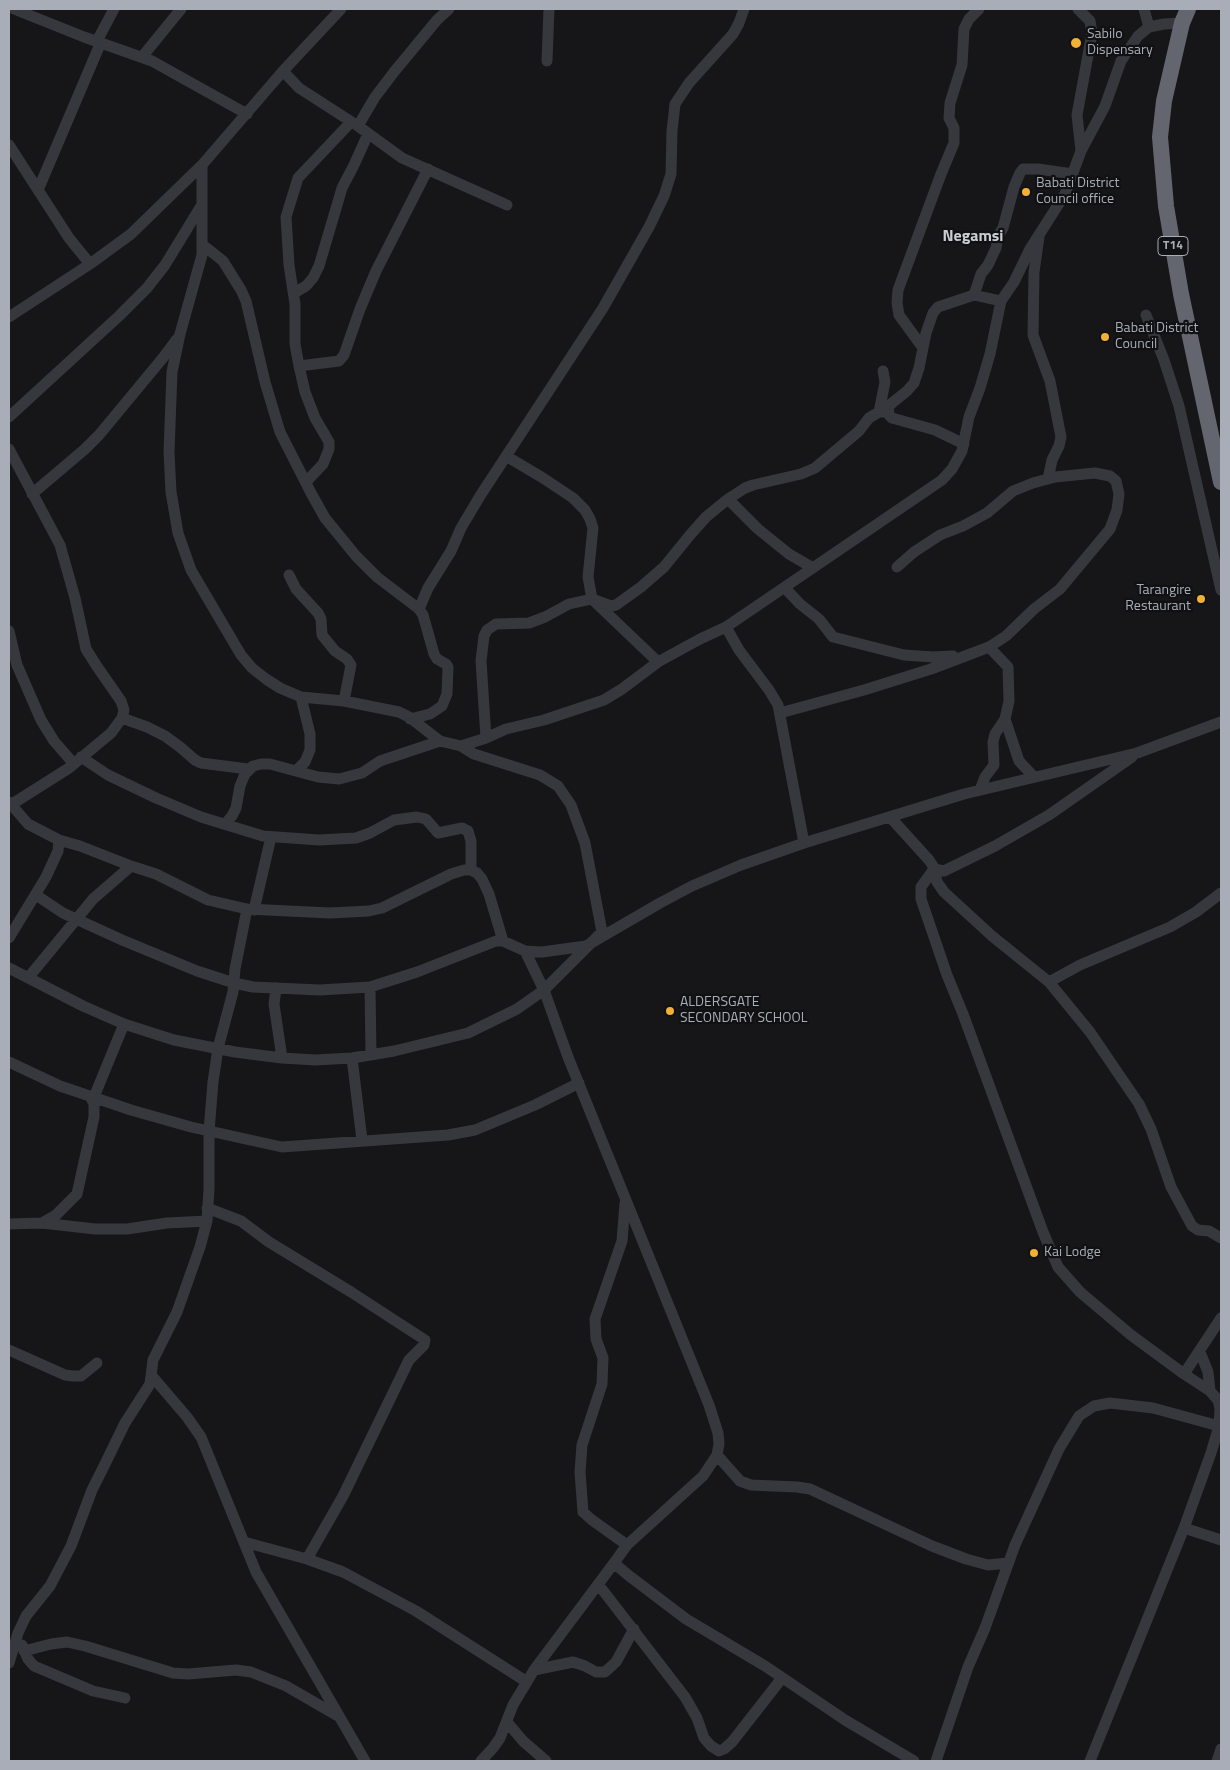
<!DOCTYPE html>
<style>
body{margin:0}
#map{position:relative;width:1230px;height:1770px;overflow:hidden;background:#161618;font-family:"Titillium Web",sans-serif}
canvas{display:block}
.frame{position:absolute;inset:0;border:10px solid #a8adb8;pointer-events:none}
</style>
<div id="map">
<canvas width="1230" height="1770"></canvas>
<div class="frame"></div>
</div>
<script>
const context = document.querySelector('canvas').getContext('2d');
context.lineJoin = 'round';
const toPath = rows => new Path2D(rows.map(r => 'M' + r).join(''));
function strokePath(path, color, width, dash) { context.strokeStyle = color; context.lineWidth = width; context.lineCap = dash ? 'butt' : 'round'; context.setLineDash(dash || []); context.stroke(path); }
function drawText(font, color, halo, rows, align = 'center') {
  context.font = font + ' "Titillium Web",sans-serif'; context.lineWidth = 4.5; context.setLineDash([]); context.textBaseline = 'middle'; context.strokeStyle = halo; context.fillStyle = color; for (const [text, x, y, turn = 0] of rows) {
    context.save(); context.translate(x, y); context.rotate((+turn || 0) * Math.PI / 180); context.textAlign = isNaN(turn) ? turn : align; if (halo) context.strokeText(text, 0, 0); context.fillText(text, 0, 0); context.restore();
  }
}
const minor = toPath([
 [14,9,84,37,152,61,247,114],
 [1078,9,1090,21,1092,33,1077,115,1081,151],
 [1144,9,1149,27],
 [97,41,114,9],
 [142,57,181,9],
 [547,61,549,9],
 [283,71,299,88,358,126,402,158,507,205],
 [358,126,375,97,394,72,437,20,449,9],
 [9,145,69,238,90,264],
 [202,165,202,255,180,334,172,372,169,452,171,492,178,533,191,570,241,655,252,668,266,679,280,688,301,697,344,701,399,712,409,717,440,741,461,746,486,738,506,729,544,720,604,700,622,689,658,662,700,639,726,627,942,480,952,469,962,451,969,417,980,388,990,354,1001,301,1014,282,1030,249,1065,194,1081,151,1105,106,1121,61,1138,36,1149,27,1164,24,1182,23],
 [38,190,101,42],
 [1039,237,1034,272,1033,335,1050,381,1061,437,1059,446,1052,460,1048,479],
 [203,245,223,261,241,290,246,301,265,382,280,432,311,493,325,518,356,556,377,577,419,609,423,615,434,654,437,659,446,664,448,667,447,694,442,706,430,714,410,719],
 [294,293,306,286,313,278,319,266,342,188,354,165,368,134],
 [974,295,981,274,988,265,996,248,998,236,1003,228,1014,187,1020,173,1023,169,1038,169,1073,174],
 [1146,315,1164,360,1179,406,1221,590],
 [9,317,90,264,131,234,202,165,283,71,341,9],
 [923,348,899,315,897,303,898,290,941,174,954,143,954,128,949,118,950,103,962,65,964,29,969,19,979,9],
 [299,366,339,361,344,355,360,309,376,271,428,169],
 [879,412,885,382,883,371],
 [9,417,119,316,147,288,165,265,201,206],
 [964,444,935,430,892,418,889,415,888,407,892,403,907,391,914,383,919,368,926,333,933,313,938,307,974,295,1001,301],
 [9,449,60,545,75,598,86,649,96,665,121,701,124,710,122,718,111,733,69,768,9,806],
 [506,456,543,478,573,498,585,510,590,519,593,528,588,577,592,599,658,662],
 [306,482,323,464,329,449,329,442,315,418,305,392,299,366,295,344,295,304,289,265,286,217,298,178,351,122],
 [32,494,85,449,99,435,162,359,177,339],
 [728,499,758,529,789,554,813,568],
 [289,575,296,589,318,613,321,619,322,635,335,651,347,659,351,665,344,701],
 [785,588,800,604,819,619,833,637,904,655,933,657,953,656],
 [419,609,428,588,451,551,461,528,480,496,603,308,649,227,664,196,671,174,672,131,675,104,689,83,733,34,739,23,744,9],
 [726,627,739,650,769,690,778,705,804,843],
 [9,631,17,665,41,720,54,741,74,764],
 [780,713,864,690,931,669,989,647,1006,636,1034,609,1060,589,1110,529,1117,510,1119,494,1116,481,1110,476,1095,473,1055,477,1033,483,1013,491,987,513,963,526,940,535,914,552,897,567],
 [122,718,147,727,165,736,180,747,195,760,201,763,248,769],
 [1005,719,1019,761,1034,777],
 [486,738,481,661,484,636,487,630,496,624,529,623,545,617,569,604,592,599,611,606,616,605,641,587,664,567,690,535,706,517,728,499,745,488,753,485,801,474,815,468,859,431,869,418,879,412,887,412],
 [81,757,108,775,156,798,201,817,263,836,319,840,356,838,370,833,394,820,417,817,426,819,438,833,462,828,468,831,471,841,471,870],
 [297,770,305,762,310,750,310,734,301,697],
 [980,790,985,777,994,765,993,742,995,734,1005,719,1009,701,1008,667,989,647],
 [9,802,28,824,59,840,80,846,131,866,156,874,208,900,247,909,330,913,369,911,382,908,451,874,464,870,471,870,477,873,482,879,489,894,503,941],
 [890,817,929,860,933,866,934,869,921,887,921,899,947,975,963,1014,1043,1232,1058,1267,1080,1292,1131,1335,1184,1374,1210,1391,1218,1400,1220,1408,1219,1426,1211,1453,1184,1528,1090,1761],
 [225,824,232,816,236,808,240,786,245,774,253,766,261,764,270,764,318,777,339,779,362,773,380,761,440,741],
 [934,869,937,882,944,892,992,936,1049,982,1090,1032,1139,1104,1151,1129,1171,1187,1192,1226,1198,1230,1209,1231,1221,1238],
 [934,869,944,871,995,846,1049,815,1132,757],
 [36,895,63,913,122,940,197,971,234,983,253,987,320,990,370,987,417,972,496,941,503,941,525,951,542,952,586,946,660,903,692,886,741,865,804,843,964,794,1137,753,1221,722],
 [254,910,271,837],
 [9,938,46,877,58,851,59,840],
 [9,968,83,1006,124,1024,174,1040,235,1052,282,1058,315,1060,352,1058,394,1051,468,1033,517,1009,544,990,602,932,585,843,571,805,558,786,540,775,474,754,461,746],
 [28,978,93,899,131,866],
 [1049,982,1080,965,1170,927,1196,912,1221,893],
 [370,987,371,1054],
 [276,988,274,1004,282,1058],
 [352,1058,362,1140],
 [9,1062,60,1086,131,1110,191,1127,282,1147,448,1135,475,1130,535,1105,579,1083],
 [94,1097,124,1024],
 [625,1203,622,1241,595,1319,596,1339,603,1358,602,1384,582,1445,580,1472,583,1512,592,1520,627,1545],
 [207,1208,241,1221,269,1242,351,1292,425,1340,424,1345,409,1360,343,1496,307,1559],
 [42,1223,95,1229,127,1229,167,1223,207,1221],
 [9,1224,42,1223,56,1215,77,1194,94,1117,94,1104,90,1096],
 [9,1350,65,1375,73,1376,81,1376,97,1363],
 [1200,1352,1208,1372,1210,1391],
 [1184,1374,1221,1318],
 [152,1376,187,1417,201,1437,256,1572,365,1761],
 [717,1455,740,1481,751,1485,797,1487,810,1489,932,1546,966,1559,988,1565,1008,1563],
 [1184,1528,1221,1540],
 [244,1542,307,1559,343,1572,416,1611,527,1682],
 [614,1563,628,1575,686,1619,765,1666,845,1720,914,1761],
 [598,1584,685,1697,697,1718,704,1738,711,1746,719,1751,724,1749,732,1742,782,1678],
 [22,1645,28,1659,34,1666,93,1691,125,1698],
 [24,1651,51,1644,67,1642,85,1646,173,1673,188,1674,236,1670,251,1672,286,1686,338,1716],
 [9,1663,18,1633,26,1616,50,1586,71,1546,92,1490,105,1464,125,1423,150,1384,153,1360,177,1312,200,1247,207,1221,209,1189,209,1131,213,1082,218,1048,233,992,235,969,247,909],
 [534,1670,573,1662,585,1666,596,1672,605,1672,616,1662,634,1629],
 [507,1722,523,1741,546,1761],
 [481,1761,493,1748,500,1738,513,1705,534,1670,614,1563,627,1545,703,1476,717,1455,719,1444,718,1433,709,1405,568,1057,544,990,525,951],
 [936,1761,968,1667,985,1628,1015,1545,1059,1449,1079,1416,1094,1406,1110,1403,1153,1408,1219,1426],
 [1217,1761,1221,1749]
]);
const highway = toPath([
 [1188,9,1182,23,1164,101,1160,137,1166,206,1181,294,1221,482]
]);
const markers = [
 [1076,43,6,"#f2b134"],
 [1026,192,5,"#f2b134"],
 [1105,337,5,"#f2b134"],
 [1201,599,5,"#f2b134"],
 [670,1011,5,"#f2b134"],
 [1034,1253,5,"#f2b134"]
];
const shields = [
 [1173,246,30]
];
const shieldNames = [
 ["T14",1173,246]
];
const poiNames = [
 ["Sabilo",1087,35],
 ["Dispensary",1087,51],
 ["Babati District",1036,184],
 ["Council office",1036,200],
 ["Babati District",1115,329],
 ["Council",1115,345],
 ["Tarangire",1191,591,"right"],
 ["Restaurant",1191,607,"right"],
 ["ALDERSGATE",680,1003],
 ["SECONDARY SCHOOL",680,1019],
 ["Kai Lodge",1044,1253]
];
const quarterNames = [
 ["Negamsi",973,237]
];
strokePath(minor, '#37383d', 11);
strokePath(highway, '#63666e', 16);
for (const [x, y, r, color] of markers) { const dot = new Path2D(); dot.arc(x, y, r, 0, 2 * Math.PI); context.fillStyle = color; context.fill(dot); strokePath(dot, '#111113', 2); }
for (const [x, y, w] of shields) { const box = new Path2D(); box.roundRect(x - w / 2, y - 9.5, w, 19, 4); context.fillStyle = '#111113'; context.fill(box); strokePath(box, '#a8adb8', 1); }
drawText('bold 12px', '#a8adb8', null, shieldNames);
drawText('14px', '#a8adb8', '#111113', poiNames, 'left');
drawText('bold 16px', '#c9ccd4', '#111113', quarterNames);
</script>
